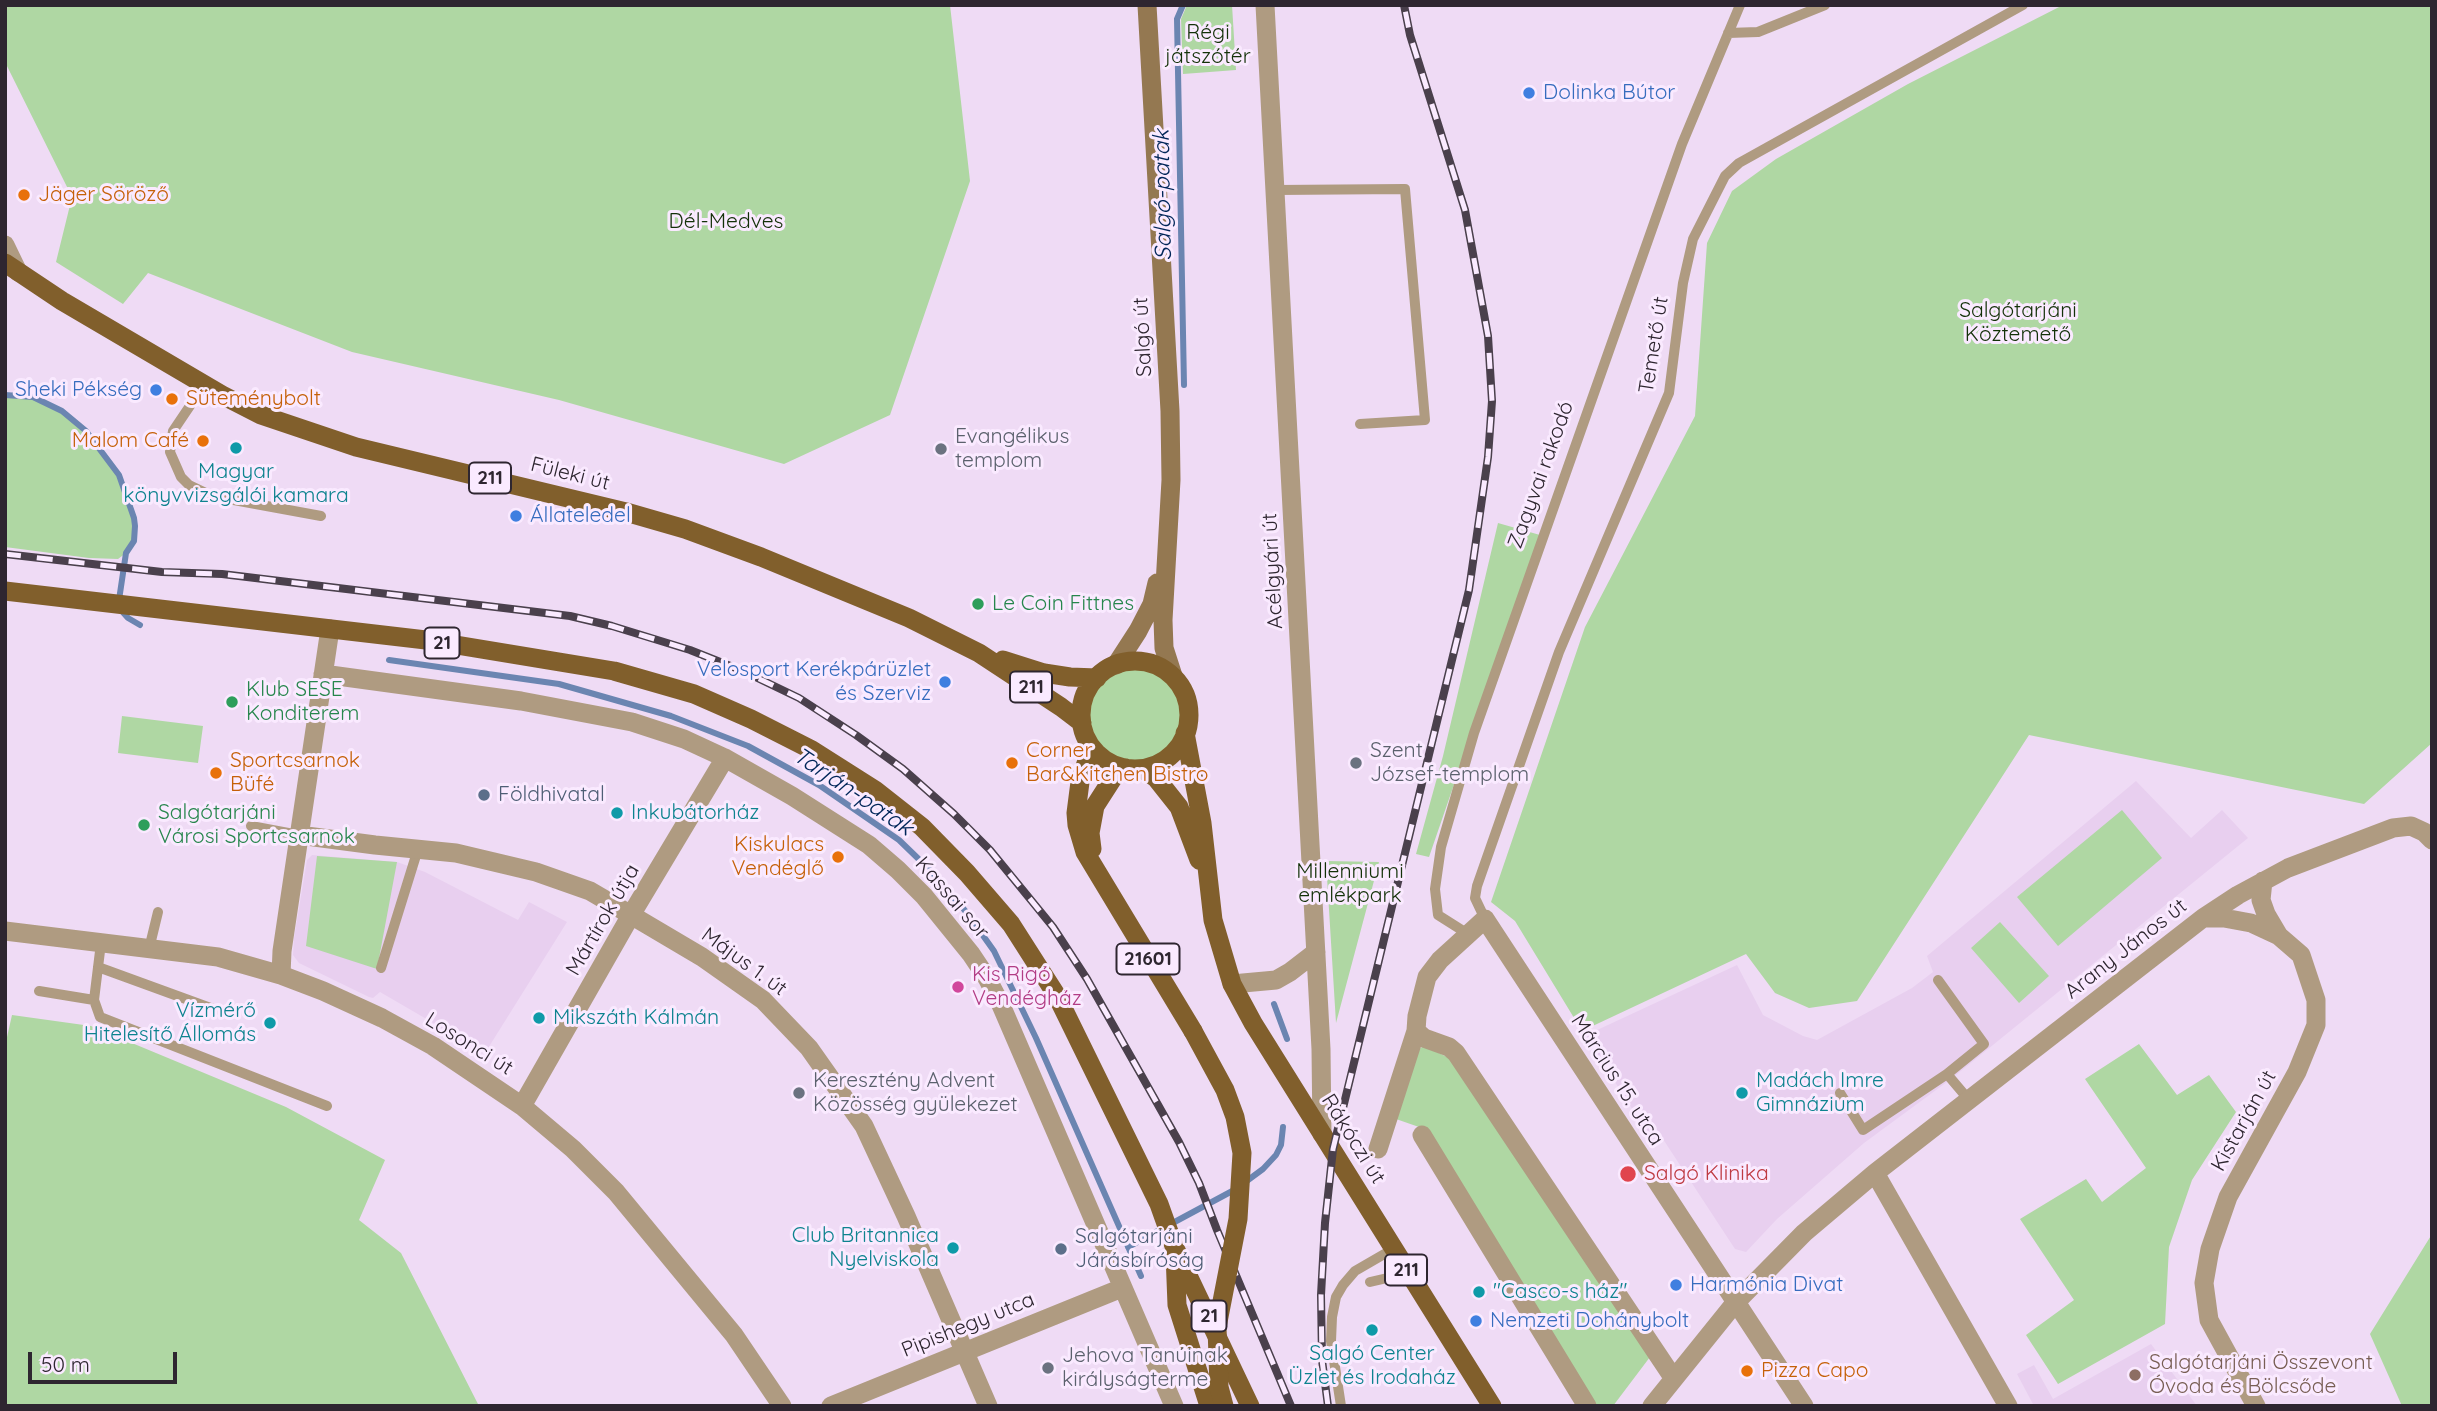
<!DOCTYPE html>
<meta charset="utf-8">
<style>
body{margin:0}
#map{position:relative;width:2437px;height:1411px;overflow:hidden;background:#efdbf5;font-family:Quicksand,sans-serif}
canvas{display:block}
.frame{position:absolute;inset:0;border:7px solid #2e2630;pointer-events:none}
.scale{position:absolute;left:28px;top:1352px;width:149px;height:32px;box-sizing:border-box;border:4px solid #2e2630;border-top:0;padding-left:9px;font-size:21px;line-height:24px;white-space:nowrap;color:#2e2630;-webkit-text-stroke:5px #faeaff;paint-order:stroke}
</style>
<div id="map">
<canvas width="2437" height="1411"></canvas>
<div class="frame"></div>
<div class="scale">50 m</div>
</div>
<script>
const context = document.querySelector('canvas').getContext('2d');
context.lineJoin = 'round';
function fillPath(path, color) { context.fillStyle = color; context.fill(path, 'evenodd'); }
const toPath = rows => new Path2D(rows.map(r => 'M' + r).join(''));
function strokePath(path, color, width, dash) { context.strokeStyle = color; context.lineWidth = width; context.lineCap = dash ? 'butt' : 'round'; context.setLineDash(dash || []); context.stroke(path); }
function drawText(font, color, halo, rows, align = 'center') {
  context.font = font + ' Quicksand,sans-serif'; context.lineWidth = 6; context.setLineDash([]); context.textBaseline = 'middle'; context.strokeStyle = halo; context.fillStyle = color; for (const [text, x, y, turn = 0] of rows) {
    context.save(); context.translate(x, y); context.rotate((+turn || 0) * Math.PI / 180); context.textAlign = isNaN(turn) ? turn : align; if (halo) context.strokeText(text, 0, 0); context.fillText(text, 0, 0); context.restore();
  }
}
const built = toPath([
 [2136,781,2191,838,2222,810,2248,838,1951,1079,1864,1143,1777,1219,1746,1252,1735,1249,1659,1133,1651,1138,1582,1031,1595,1031,1737,965,1763,1015,1803,1036,1817,1040,1912,988,1933,972,1927,956],
 [312,855,397,862,425,872,518,920,529,902,567,922,485,1053,380,992,373,998,369,997,299,963,293,955,294,938,307,860],
 [2151,1344,2197,1406,2034,1406,2017,1374,2034,1365,2053,1399]
]);
const green = toPath([
 [5,5,950,5,970,181,890,415,784,464,559,400,352,352,148,273,123,304,56,262,72,197,5,62],
 [1187,5,1232,5,1236,70,1183,74,1181,19],
 [2063,5,2432,5,2432,743,2364,804,2029,735,1857,1001,1809,1008,1775,993,1746,954,1582,1031,1515,921,1491,902,1585,627,1695,416,1707,243,1732,191,1776,159,1908,84],
 [5,395,33,397,62,411,86,431,99,447,119,475,134,518,134,541,126,553,118,559,89,558,5,547],
 [1498,523,1540,535,1429,857,1416,854,1443,756],
 '1081 715a54 54 0 1 1 108 0a54 54 0 1 1-108 0Z',
 [122,716,203,726,198,763,118,753],
 [2122,810,2162,858,2058,946,2017,897],
 [317,856,397,862,377,969,306,946],
 [1326,861,1379,862,1336,1023],
 [2000,922,2049,976,2019,1003,1971,948],
 [12,1015,91,1026,286,1107,385,1160,359,1220,401,1253,479,1406,5,1406,5,1046],
 [2139,1044,2177,1095,2209,1075,2236,1112,2192,1180,2169,1247,2165,1324,2058,1384,2026,1335,2074,1300,2020,1219,2086,1179,2102,1202,2146,1168,2085,1079],
 [1422,1047,1427,1047,1457,1062,1650,1357,1613,1406,1595,1406,1419,1127,1396,1119,1418,1050],
 [2432,1234,2432,1406,2402,1406,2370,1334]
]);
const stream = toPath([
 [1183,5,1177,19,1184,385],
 [5,395,33,397,62,411,86,431,119,475,134,518,135,526,134,541,126,553,119,600,120,609,128,618,140,625],
 [389,660,559,684,671,716,748,746,819,785,899,840,932,872,967,913,994,951,1036,1038,1141,1276],
 [1274,1004,1287,1039],
 [1244,1183,1263,1169,1276,1155,1281,1145,1283,1127],
 [1128,1247,1236,1189]
]);
const service = toPath([
 [1728,33,1758,32,1825,5],
 [1276,190,1405,189,1425,420,1360,424],
 [204,385,173,431,170,452,181,477,189,485,212,496,321,516],
 [251,826,299,835],
 [1485,919,1475,898,1477,886,1559,652,1669,393,1683,283,1693,239,1725,176,1739,163,2023,5],
 [1468,934,1438,915,1435,889,1441,847,1474,733,1682,144,1740,5],
 [101,943,94,1000,100,1017,327,1106],
 [149,949,158,912],
 [98,967,216,1010],
 [381,968,418,849],
 [1938,980,1984,1044,1947,1074,1969,1100],
 [39,991,94,1000],
 [1840,1093,1863,1130,1947,1074],
 [1370,1282,1409,1273],
 [1341,1406,1331,1341,1332,1317,1336,1297,1343,1285,1355,1271,1393,1249]
]);
const minor = toPath([
 [1265,5,1321,1049,1322,1134],
 [5,245,18,272],
 [323,674,521,701,632,722,684,739,725,758,792,796,869,845,898,870,924,896,971,954,987,978,1001,1005,1174,1406],
 [299,835,375,845,456,853,536,872,590,891,631,915,702,957,763,1000,809,1048,864,1126,906,1216,988,1406],
 [2263,881,2261,900,2266,914,2279,936],
 [2203,918,2224,918,2251,923,2279,936,2301,955,2316,1000,2316,1025,2297,1072,2228,1197,2210,1249,2204,1283,2209,1320,2256,1406],
 [5,931,218,957,281,975,323,991,382,1018,433,1046,522,1106,573,1149,616,1192,734,1335,782,1406],
 [281,975,282,951,330,629],
 [1232,984,1276,980,1290,972,1316,952],
 [522,1106,631,915,725,758],
 [1422,1135,1587,1406],
 [1378,1149,1416,1031],
 [1875,1173,2008,1406],
 [1674,1379,1456,1053,1449,1047,1424,1038,1416,1031,1417,1016,1427,977,1440,960,1485,919,1804,1406],
 [831,1406,1122,1288],
 [1652,1406,1735,1303,1804,1233,1875,1173,2203,918,2238,895,2288,868,2393,828,2411,826,2424,832,2432,840]
]);
const secondary = toPath([
 [1147,5,1170,411,1171,480,1163,620,1164,648,1173,676],
 [1116,665,1138,631,1152,604,1157,583]
]);
const primary = toPath([
 [5,263,62,301,222,395,261,415,356,447,626,512,685,529,761,557,909,618,979,653,1061,707,1082,723],
 [5,591,426,640,614,671,694,694,751,719,812,750,875,790,922,827,967,873,1011,924,1057,996,1159,1204,1174,1246,1250,1406],
 [1003,660,1044,673,1070,677,1097,678],
 '1081 715a54 54 0 1 1 108 0a54 54 0 1 1-108 0Z',
 [1185,733,1202,823,1213,920,1232,984,1253,1023,1492,1406],
 [1091,748,1080,782,1076,813,1077,825,1085,852,1193,1031],
 [1142,769,1156,778,1179,807,1199,860],
 [1092,849,1090,833,1095,806,1113,778,1126,768],
 [1175,1254,1177,1305,1209,1406]
]);
const rail = toPath([
 [5,554,162,572,222,574,570,616,612,626,690,650,743,671,799,698,856,735,903,769,954,814,990,850,1053,927,1087,979,1179,1142,1199,1183,1217,1230,1291,1406],
 [1328,1406,1322,1360,1321,1295,1325,1223,1333,1149,1469,590,1488,457,1492,401,1488,336,1465,210,1410,35,1404,5]
]);
const primaryBridge = toPath([
 [1193,1031,1225,1090,1235,1117,1242,1153,1238,1219,1217,1327,1219,1387,1224,1406]
]);
const markers = [
 [1529,93,7,"#3f7fe0"],
 [24,195,7,"#e8710a"],
 [156,390,7,"#3f7fe0"],
 [172,399,7,"#e8710a"],
 [203,441,7,"#e8710a"],
 [236,448,7,"#0f9aa8"],
 [941,449,7,"#6b7280"],
 [516,516,7,"#3f7fe0"],
 [978,604,7,"#2e9e5b"],
 [945,682,7,"#3f7fe0"],
 [232,702,7,"#2e9e5b"],
 [1012,763,7,"#e8710a"],
 [1356,763,7,"#6b7280"],
 [216,773,7,"#e8710a"],
 [484,795,7,"#5c6f8a"],
 [617,813,7,"#0f9aa8"],
 [144,825,7,"#2e9e5b"],
 [838,857,7,"#e8710a"],
 [958,987,7,"#d1479c"],
 [539,1018,7,"#0f9aa8"],
 [270,1023,7,"#0f9aa8"],
 [799,1093,7,"#6b7280"],
 [1742,1093,7,"#0f9aa8"],
 [1628,1174,9,"#e0444e"],
 [953,1248,7,"#0f9aa8"],
 [1061,1249,7,"#5c6f8a"],
 [1676,1285,7,"#3f7fe0"],
 [1479,1292,7,"#0f9aa8"],
 [1476,1321,7,"#3f7fe0"],
 [1372,1330,7,"#0f9aa8"],
 [1048,1368,7,"#6b7280"],
 [1747,1371,7,"#e8710a"],
 [2135,1375,7,"#8d6e63"]
];
const shields = [
 [490,478,42],
 [442,643,35],
 [1031,687,42],
 [1148,959,63],
 [1406,1270,42],
 [1209,1316,35]
];
const shieldNames = [
 ["211",490,478],
 ["21",442,643],
 ["211",1031,687],
 ["21601",1148,959],
 ["211",1406,1270],
 ["21",1209,1316]
];
const parkNames = [
 ["Régi",1208,33],
 ["játszótér",1208,57],
 ["Dél-Medves",726,222],
 ["Salgótarjáni",2018,311],
 ["Köztemető",2018,335],
 ["Millenniumi",1350,872],
 ["emlékpark",1350,896]
];
const shopNames = [
 ["Dolinka Bútor",1543,93],
 ["Sheki Pékség",142,390,"right"],
 ["Állateledel",530,516],
 ["Velosport Kerékpárüzlet",931,670,"right"],
 ["és Szerviz",931,694,"right"],
 ["Harmónia Divat",1690,1285],
 ["Nemzeti Dohánybolt",1490,1321]
];
const foodNames = [
 ["Jäger Söröző",38,195],
 ["Süteménybolt",186,399],
 ["Malom Café",189,441,"right"],
 ["Corner",1026,751],
 ["Bar&Kitchen Bistro",1026,775],
 ["Sportcsarnok",230,761],
 ["Büfé",230,785],
 ["Kiskulacs",824,845,"right"],
 ["Vendéglő",824,869,"right"],
 ["Pizza Capo",1761,1371]
];
const streetNames = [
 ["Salgó út",1143,337,-93],
 ["Temető út",1654,345,-81],
 ["Füleki út",570,474,14],
 ["Zagyvai rakodó",1541,475,-70],
 ["Acélgyári út",1273,571,-93],
 ["Kassai sor",952,898,49],
 ["Mártírok útja",603,920,-60],
 ["Arany János út",2126,949,-38],
 ["Május 1. út",744,962,36],
 ["Losonci út",469,1044,32],
 ["Március 15. utca",1617,1080,57],
 ["Kistarján út",2244,1121,-61],
 ["Rákóczi út",1353,1139,58],
 ["Pipishegy utca",968,1325,-22]
];
const worshipNames = [
 ["Evangélikus",955,437],
 ["templom",955,461],
 ["Szent",1370,751],
 ["József-templom",1370,775],
 ["Keresztény Advent",813,1081],
 ["Közösség gyülekezet",813,1105],
 ["Jehova Tanúinak",1062,1356],
 ["királyságterme",1062,1380]
];
const cultureNames = [
 ["Magyar",236,472,"center"],
 ["könyvvizsgálói kamara",236,496,"center"],
 ["Inkubátorház",631,813],
 ["Vízmérő",256,1011,"right"],
 ["Hitelesítő Állomás",256,1035,"right"],
 ["Mikszáth Kálmán",553,1018],
 ["Madách Imre",1756,1081],
 ["Gimnázium",1756,1105],
 ["Club Britannica",939,1236,"right"],
 ["Nyelviskola",939,1260,"right"],
 ["\"Casco-s ház\"",1493,1292],
 ["Salgó Center",1372,1354,"center"],
 ["Üzlet és Irodaház",1372,1378,"center"]
];
const leisureNames = [
 ["Le Coin Fittnes",992,604],
 ["Klub SESE",246,690],
 ["Konditerem",246,714],
 ["Salgótarjáni",158,813],
 ["Városi Sportcsarnok",158,837]
];
const serviceNames = [
 ["Földhivatal",498,795],
 ["Salgótarjáni",1075,1237],
 ["Járásbíróság",1075,1261]
];
const hotelNames = [
 ["Kis Rigó",972,975],
 ["Vendégház",972,999]
];
const healthNames = [
 ["Salgó Klinika",1644,1174]
];
const educationNames = [
 ["Salgótarjáni Összevont",2149,1363],
 ["Óvoda és Bölcsőde",2149,1387]
];
const waterNames = [
 ["Salgó-patak",1163,195,-91],
 ["Tarján-patak",853,792,34]
];
fillPath(built, '#e8cfef');
fillPath(green, '#afd7a3');
strokePath(stream, '#6b85b1', 6);
strokePath(service, '#af9b81', 10);
strokePath(minor, '#af9b81', 19);
strokePath(secondary, '#947851', 19);
strokePath(primary, '#815f2c', 19);
strokePath(rail, '#4a404c', 8);
strokePath(rail, '#faeaff', 5, [16]);
strokePath(primaryBridge, '#815f2c', 19);
for (const [x, y, r, color] of markers) { const dot = new Path2D(); dot.arc(x, y, r, 0, 2 * Math.PI); context.fillStyle = color; context.fill(dot); strokePath(dot, '#faeaff', 2.5); }
for (const [x, y, w] of shields) { const box = new Path2D(); box.roundRect(x - w / 2, y - 15.5, w, 31, 5); context.fillStyle = '#faeaff'; context.fill(box); strokePath(box, '#2e2630', 2); }
drawText('bold 19px', '#2e2630', null, shieldNames);
drawText('21px', '#133108', '#faeaff', parkNames);
drawText('21px', '#366cbe', '#faeaff', shopNames, 'left');
drawText('21px', '#c56008', '#faeaff', foodNames, 'left');
drawText('21px', '#2e2630', '#faeaff', streetNames);
drawText('21px', '#5b616d', '#faeaff', worshipNames, 'left');
drawText('21px', '#0d838f', '#faeaff', cultureNames, 'left');
drawText('21px', '#27864d', '#faeaff', leisureNames, 'left');
drawText('21px', '#4e5e75', '#faeaff', serviceNames, 'left');
drawText('21px', '#b23c85', '#faeaff', hotelNames, 'left');
drawText('21px', '#be3a42', '#faeaff', healthNames, 'left');
drawText('21px', '#785e54', '#faeaff', educationNames, 'left');
drawText('italic 23px', '#002659', '#faeaff', waterNames);
</script>
